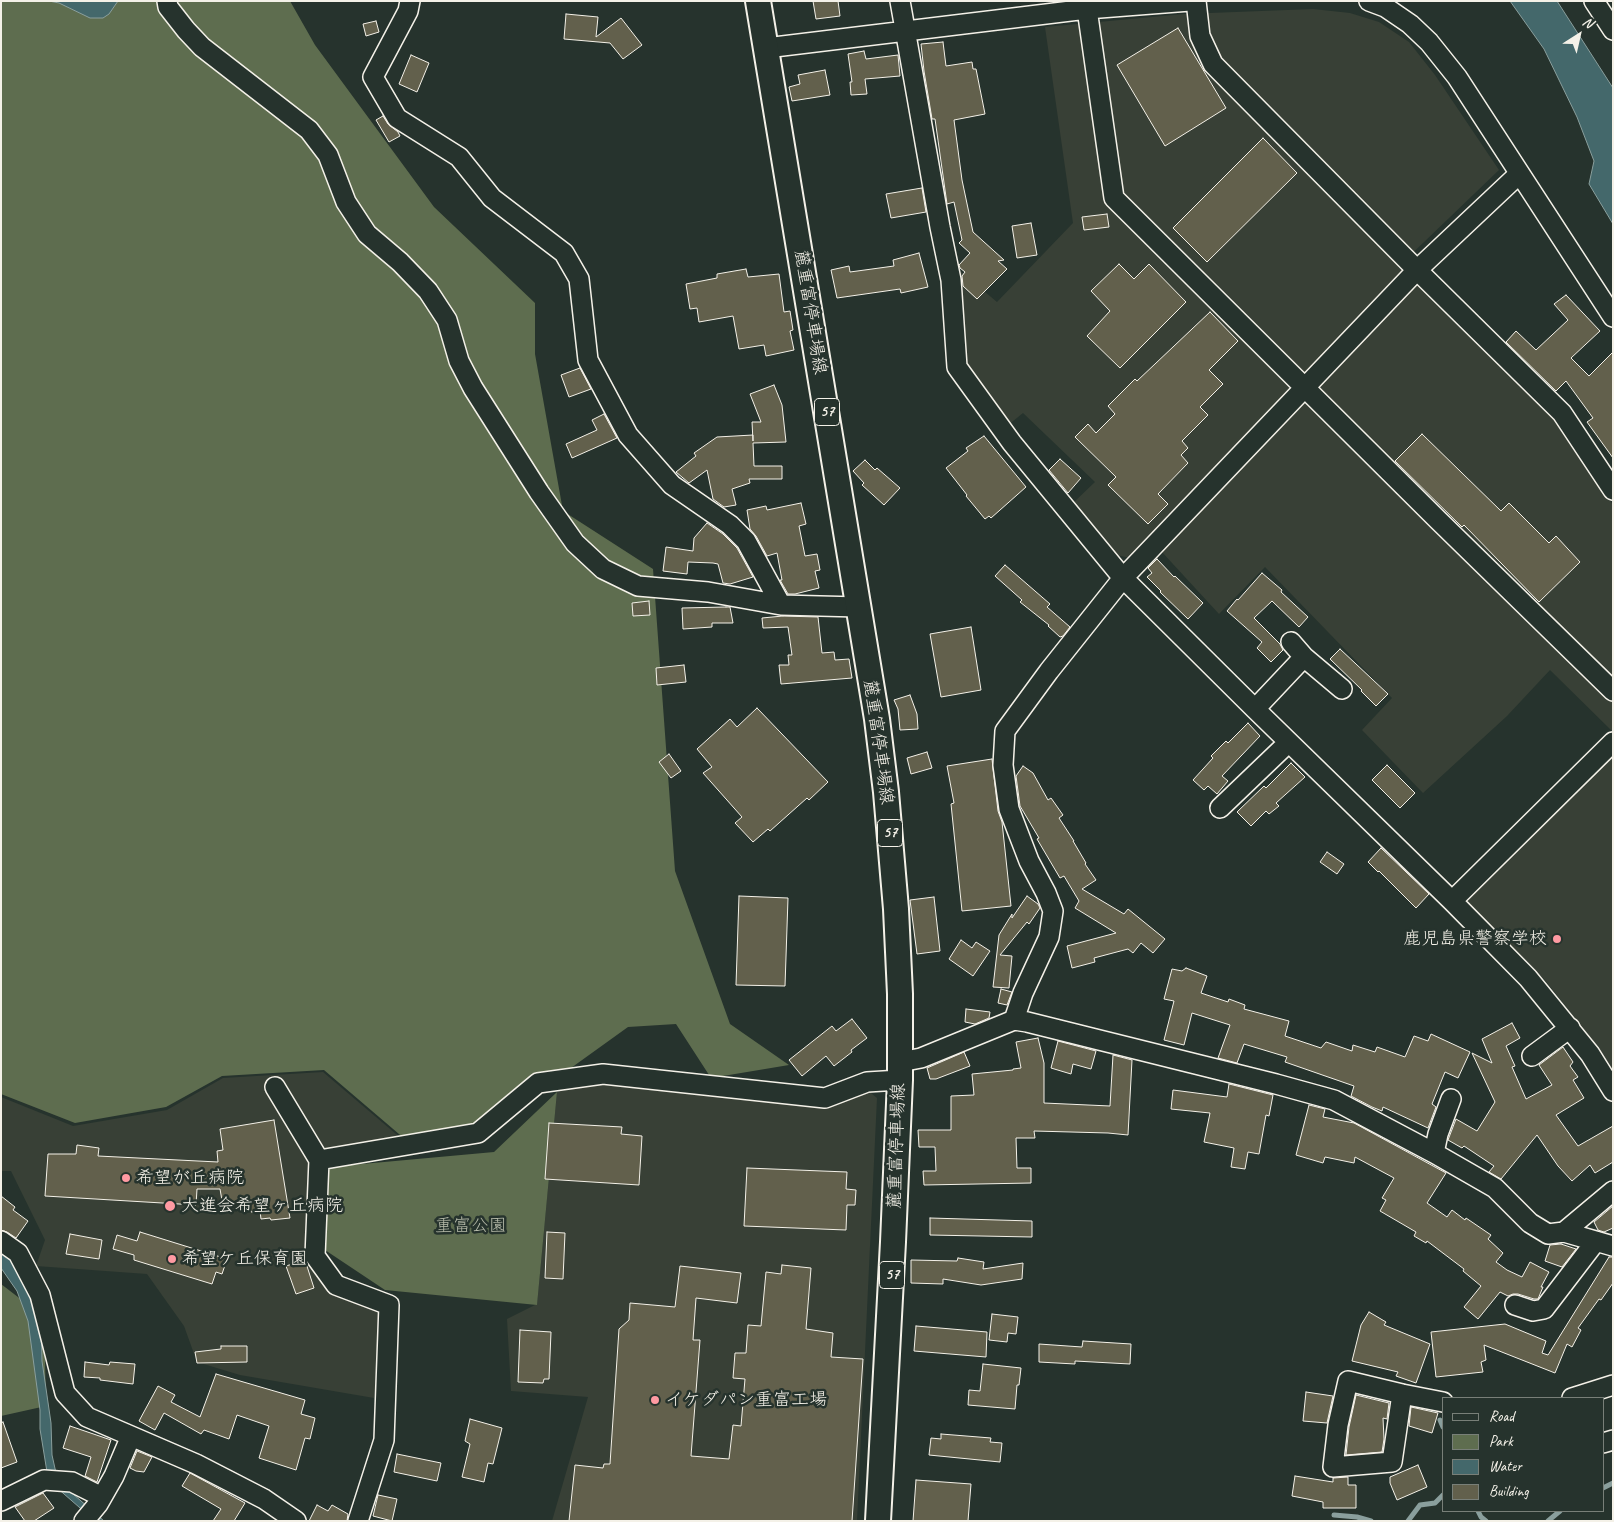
<!DOCTYPE html>
<meta charset="utf-8">
<style>
body{margin:0}
#map{position:relative;width:1614px;height:1522px;overflow:hidden;background:#26332d;font-family:Caveat,sans-serif}
canvas{display:block}
.frame{position:absolute;inset:0;border:2px solid #f4f1e8;pointer-events:none}
.legend{position:absolute;left:1442px;top:1397px;width:162px;height:115px;box-sizing:border-box;background:#26332d;border:1px solid #787f78;margin:0;padding:6px 9px;list-style:none;font-size:15px;color:#f4f1e8}
.legend li{display:flex;align-items:center;gap:10px;height:25px}
.legend b{width:25px;border:1px solid #787f78}
.north{position:absolute;left:1554px;top:10px;width:50px;height:50px;-webkit-text-stroke:4px #26332d;paint-order:stroke;rotate:35deg;font-size:14px;font-weight:700;line-height:20px;text-align:center;color:#f4f1e8}
.north::after{content:'';display:block;margin:auto;width:18px;height:22px;background:#f4f1e8;clip-path:polygon(50% 0,100% 100%,50% 72%,0 100%)}
</style>
<div id="map">
<canvas width="1614" height="1522"></canvas>
<div class="frame"></div>
<ul class="legend">
<li><b style="height:6px;background:#26332d"></b>Road</li>
<li><b style="height:14px;background:#5e6d4f"></b>Park</li>
<li><b style="height:14px;background:#44686b"></b>Water</li>
<li><b style="height:14px;background:#62604c"></b>Building</li>
</ul>
<div class="north">N</div>
</div>
<script>
const context = document.querySelector('canvas').getContext('2d');
context.lineJoin = 'round';
function fillPath(path, color) { context.fillStyle = color; context.fill(path, 'evenodd'); }
const toPath = rows => new Path2D(rows.map(r => 'M' + r).join(''));
function strokePath(path, color, width, dash) { context.strokeStyle = color; context.lineWidth = width; context.lineCap = dash ? 'butt' : 'round'; context.setLineDash(dash || []); context.stroke(path); }
function drawText(font, color, halo, rows, align = 'center') {
  context.font = font + ' Caveat,"Klee One",sans-serif'; context.lineWidth = 5; context.setLineDash([]); context.textBaseline = 'middle'; context.strokeStyle = halo; context.fillStyle = color; for (const [text, x, y, turn = 0] of rows) {
    context.save(); context.translate(x, y); context.rotate((+turn || 0) * Math.PI / 180); context.textAlign = isNaN(turn) ? turn : align; if (halo) context.strokeText(text, 0, 0); context.fillText(text, 0, 0); context.restore();
  }
}
const built = toPath([
 [1313,9,1350,13,1379,22,1409,42,1435,75,1499,170,1398,267,1554,420,1613,505,1613,732,1550,670,1507,716,1423,793,1362,730,1392,698,1265,567,1219,614,1149,538,1130,558,1117,555,1073,503,1095,482,1023,413,1007,426,967,366,961,349,959,301,960,271,997,302,1073,223,1045,27,1184,14],
 [1613,748,1613,1071,1598,1047,1544,979,1460,899],
 [323,1072,409,1145,315,1158,310,1258,385,1308,374,1398,240,1375,197,1362,184,1326,147,1274,36,1266,45,1240,11,1171,1,1171,1,1097,73,1126,167,1110,223,1078],
 [593,1083,824,1108,866,1089,877,1098,857,1521,552,1521,588,1397,511,1391,507,1319,537,1304,557,1092]
]);
const green = toPath([
 [1,1,290,1,315,45,434,207,535,303,535,354,563,511,653,569,675,871,730,1024,789,1065,711,1078,676,1024,628,1027,507,1114,413,1146,324,1070,222,1076,166,1107,75,1123,1,1094],
 [557,1092,537,1305,385,1290,325,1250,329,1167,494,1152],
 [1,1284,44,1317,46,1406,1,1416]
]);
const water = toPath([
 [49,1,118,1,109,14,103,18,90,18,59,3,49,1],
 [1510,1,1557,1,1613,88,1613,224,1589,184,1594,161,1577,117,1544,49,1510,1],
 [1,1248,17,1262,41,1317,42,1361,51,1423,52,1455,56,1473,65,1487,104,1521,95,1521,56,1487,47,1472,40,1429,40,1410,28,1321,17,1291,1,1268,1,1248]
]);
const stream = toPath([
 [1440,1420,1443,1427],
 [1603,1488,1613,1483],
 [1478,1511,1481,1517,1486,1521],
 [1334,1515,1357,1517,1371,1521],
 [1408,1521,1420,1505,1435,1503,1443,1495],
 [1548,1521,1560,1511]
]);
const building = toPath([
 [813,1,838,1,840,16,816,19,813,1],
 [566,14,598,17,596,37,621,18,642,45,623,59,610,43,564,39,566,14],
 [376,21,379,32,366,36,363,24,376,21],
 [1178,28,1226,108,1165,146,1117,65,1178,28],
 [943,42,946,66,972,62,973,69,976,69,985,114,954,120,962,180,973,232,1004,260,998,261,1007,269,977,299,963,286,962,276,965,272,960,268,959,265,970,253,959,243,962,240,954,202,947,204,935,119,932,119,924,71,921,44,943,42],
 [864,51,866,59,898,55,900,76,865,79,867,94,851,95,850,82,852,82,848,54,864,51],
 [411,55,429,63,417,92,399,84,411,55],
 [825,70,830,95,792,101,789,87,800,84,798,75,825,70],
 [383,116,388,124,398,132,400,136,389,142,376,120,383,116],
 [1263,138,1297,173,1207,262,1173,228,1263,138],
 [922,188,926,212,891,218,886,194,922,188],
 [1107,214,1109,227,1084,230,1082,217,1107,214],
 [1031,223,1037,255,1017,258,1012,226,1031,223],
 [919,253,928,287,901,293,900,289,837,298,831,270,849,266,850,272,894,266,893,260,919,253],
 [1119,264,1134,279,1149,264,1186,302,1120,368,1087,336,1110,311,1091,291,1119,264],
 [746,269,748,277,779,274,784,312,790,311,793,330,790,331,794,350,766,356,764,345,739,349,733,316,699,322,697,308,690,309,686,284,717,278,717,274,746,269],
 [1566,295,1600,331,1571,358,1589,376,1613,352,1613,458,1587,422,1593,418,1566,381,1556,391,1506,342,1516,331,1536,350,1568,320,1554,304,1566,295],
 [1210,312,1238,341,1209,370,1223,384,1200,407,1208,415,1182,441,1188,448,1181,455,1188,463,1158,494,1168,504,1148,524,1108,485,1116,477,1075,437,1088,424,1096,433,1115,414,1108,406,1135,379,1137,381,1210,312],
 [580,368,591,389,569,397,561,375,580,368],
 [774,385,782,405,786,442,753,443,754,466,782,466,782,479,749,479,750,483,732,489,736,505,724,507,713,499,707,470,689,483,676,472,696,456,694,453,717,437,753,435,753,441,752,422,761,422,750,394,774,385],
 [604,414,617,438,572,458,566,444,597,430,592,420,604,414],
 [1422,434,1501,511,1509,503,1549,543,1556,536,1580,562,1539,602,1464,525,1462,527,1395,461,1422,434],
 [984,436,1026,487,991,518,989,516,985,519,966,496,967,495,946,468,968,451,966,448,984,436],
 [1060,459,1081,478,1068,493,1049,470,1060,459],
 [865,460,875,470,877,468,900,488,884,505,862,485,864,483,853,471,865,460],
 [801,503,806,524,799,526,805,556,817,554,820,570,815,571,819,588,795,594,788,594,780,580,782,580,777,553,767,556,756,536,750,529,747,510,766,506,767,510,801,503],
 [707,523,723,534,737,548,753,577,730,584,723,583,718,564,713,563,688,562,687,574,663,571,666,547,693,551,694,538,707,523],
 [1157,559,1174,577,1175,576,1203,603,1188,619,1160,592,1161,591,1147,577,1152,573,1148,568,1157,559],
 [1005,565,1050,604,1047,607,1070,627,1063,636,1060,637,1048,626,1049,625,1020,602,1022,600,995,576,1005,565],
 [1262,573,1282,590,1281,592,1308,617,1299,627,1272,601,1254,618,1280,644,1283,650,1271,662,1257,648,1262,642,1227,611,1237,599,1238,600,1262,573],
 [649,601,650,615,633,616,632,603,649,601],
 [726,607,730,607,733,623,712,623,712,627,683,629,682,608,726,607],
 [783,616,818,617,822,653,834,652,835,660,849,659,852,678,781,684,779,665,789,665,788,655,792,655,788,627,763,628,762,618,783,616],
 [971,627,981,690,941,697,930,634,971,627],
 [1340,649,1388,694,1376,706,1361,691,1362,690,1330,659,1340,649],
 [684,665,686,682,657,685,656,668,684,665],
 [910,695,917,714,918,729,900,730,898,709,894,700,910,695],
 [757,708,828,782,809,800,807,798,770,831,768,829,753,842,735,823,742,817,703,773,712,767,697,749,730,719,737,727,757,708],
 [1248,723,1260,736,1222,776,1228,781,1217,794,1208,786,1204,790,1193,780,1213,758,1211,756,1226,741,1228,743,1248,723],
 [927,752,932,768,911,774,907,758,927,752],
 [669,754,681,771,671,778,659,762,669,754],
 [992,759,998,811,1002,822,1011,906,962,911,951,804,954,803,947,766,992,759],
 [1291,763,1305,777,1276,803,1279,806,1269,814,1266,811,1251,826,1237,812,1264,786,1266,788,1291,763],
 [1387,765,1415,793,1400,808,1372,780,1387,765],
 [1023,766,1033,773,1048,800,1051,798,1063,815,1059,818,1074,841,1073,841,1086,863,1085,864,1096,880,1082,889,1124,914,1128,909,1165,939,1153,953,1141,943,1133,953,1128,949,1094,958,1095,962,1072,968,1067,946,1116,933,1075,908,1079,901,1064,876,1060,878,1037,839,1039,838,1020,806,1016,776,1023,766],
 [1381,848,1429,894,1416,908,1379,871,1378,872,1368,862,1381,848],
 [1327,852,1344,864,1337,874,1320,862,1327,852],
 [739,896,788,898,785,986,736,985,739,896],
 [1027,896,1038,904,1040,908,1029,924,1027,922,1000,955,1012,956,1009,988,993,987,999,935,1012,914,1012,918,1027,896],
 [934,897,940,951,917,954,910,900,934,897],
 [961,940,972,948,976,942,990,951,973,976,949,959,961,940],
 [1186,968,1207,976,1201,993,1228,1002,1229,999,1245,1005,1244,1009,1289,1021,1285,1036,1321,1048,1326,1042,1352,1051,1353,1045,1375,1052,1377,1047,1405,1057,1414,1036,1428,1041,1431,1034,1470,1052,1458,1078,1445,1072,1432,1104,1436,1107,1428,1128,1383,1107,1382,1111,1372,1107,1351,1096,1354,1086,1285,1062,1287,1057,1244,1044,1237,1063,1218,1058,1230,1025,1192,1013,1184,1045,1164,1040,1174,1001,1164,999,1172,969,1182,971,1186,968],
 [1001,989,1012,992,1007,1005,998,1003,1001,989],
 [966,1009,990,1012,989,1018,975,1024,965,1022,966,1009],
 [852,1019,867,1038,851,1050,852,1052,834,1066,826,1056,802,1076,789,1060,832,1026,836,1031,852,1019],
 [1512,1023,1520,1038,1506,1046,1515,1066,1512,1067,1526,1099,1552,1085,1539,1065,1563,1047,1573,1062,1570,1066,1578,1077,1573,1080,1584,1098,1556,1115,1578,1146,1613,1126,1613,1162,1595,1173,1590,1165,1572,1181,1558,1166,1537,1135,1501,1179,1489,1172,1494,1166,1464,1146,1462,1148,1448,1140,1456,1119,1477,1131,1495,1102,1472,1053,1492,1063,1482,1039,1512,1023],
 [1038,1038,1044,1063,1044,1103,1110,1106,1113,1055,1132,1060,1128,1135,1108,1133,1034,1131,1035,1138,1016,1138,1017,1168,1031,1168,1031,1183,924,1185,923,1171,936,1171,935,1147,919,1147,918,1130,951,1130,951,1096,974,1095,972,1074,1013,1070,1013,1069,1021,1068,1016,1042,1038,1038],
 [1058,1041,1096,1051,1091,1069,1073,1064,1071,1074,1051,1068,1058,1041],
 [964,1052,970,1066,936,1079,930,1079,927,1068,964,1052],
 [1229,1084,1273,1095,1269,1116,1266,1115,1259,1154,1248,1152,1245,1169,1231,1167,1234,1148,1204,1142,1210,1113,1171,1109,1173,1090,1227,1097,1229,1084],
 [1309,1105,1325,1109,1323,1117,1354,1123,1446,1173,1427,1203,1447,1217,1452,1210,1465,1220,1466,1218,1491,1235,1488,1239,1503,1253,1496,1262,1507,1270,1522,1277,1530,1262,1549,1272,1541,1287,1543,1287,1538,1299,1534,1299,1518,1294,1513,1294,1508,1296,1500,1292,1478,1319,1464,1307,1481,1286,1463,1271,1464,1269,1427,1241,1426,1243,1414,1236,1416,1232,1380,1211,1386,1200,1382,1198,1394,1178,1355,1157,1354,1163,1325,1157,1323,1163,1296,1155,1309,1105],
 [274,1120,290,1218,271,1220,270,1218,261,1219,260,1211,251,1212,250,1208,224,1212,220,1189,197,1189,196,1205,45,1196,48,1154,76,1154,77,1145,99,1148,98,1156,218,1162,217,1151,223,1150,220,1129,274,1120],
 [549,1123,622,1127,621,1134,642,1136,639,1185,545,1179,549,1123],
 [747,1168,847,1172,846,1189,856,1190,855,1205,847,1205,846,1230,744,1226,747,1168],
 [1,1196,15,1207,13,1210,28,1221,16,1238,7,1232,1,1230,1,1196],
 [1613,1206,1613,1228,1604,1232,1598,1230,1594,1222,1613,1206],
 [930,1218,1032,1221,1032,1237,930,1235,930,1218],
 [140,1232,227,1259,222,1274,216,1272,212,1284,134,1260,134,1255,113,1249,117,1235,137,1241,140,1232],
 [547,1232,565,1233,563,1279,545,1278,547,1232],
 [70,1234,102,1240,99,1259,66,1254,70,1234],
 [1561,1244,1576,1249,1562,1267,1545,1261,1550,1245,1561,1244],
 [1609,1257,1613,1257,1613,1283,1601,1300,1599,1299,1578,1328,1581,1330,1572,1347,1567,1344,1555,1373,1484,1345,1486,1360,1481,1362,1483,1372,1436,1377,1431,1332,1505,1324,1546,1341,1542,1353,1548,1355,1609,1257],
 [958,1258,984,1262,983,1269,1023,1263,1022,1279,981,1285,943,1279,943,1284,911,1283,911,1260,957,1261,958,1258],
 [305,1260,314,1288,296,1294,286,1266,305,1260],
 [782,1265,811,1268,806,1329,833,1333,831,1357,863,1359,852,1521,569,1521,575,1465,603,1468,604,1464,610,1464,619,1329,629,1320,630,1303,675,1307,680,1266,741,1273,737,1303,696,1298,693,1340,700,1340,691,1456,729,1459,733,1425,741,1426,745,1379,733,1378,735,1353,746,1353,748,1325,761,1326,766,1272,781,1274,782,1265],
 [1369,1312,1386,1322,1384,1325,1430,1344,1416,1383,1396,1376,1398,1372,1352,1361,1361,1325,1369,1312],
 [992,1314,1018,1317,1016,1334,1008,1333,1007,1342,989,1340,992,1314],
 [916,1326,987,1332,986,1357,914,1351,916,1326],
 [520,1330,551,1332,549,1379,544,1379,543,1383,518,1382,520,1330],
 [1083,1341,1131,1344,1130,1364,1075,1361,1075,1364,1039,1362,1039,1344,1082,1347,1083,1341],
 [221,1346,247,1346,247,1362,197,1363,195,1352,221,1349,221,1346],
 [85,1362,109,1365,110,1362,135,1364,133,1384,100,1380,100,1378,84,1377,85,1362],
 [983,1364,1021,1368,1019,1385,1017,1385,1015,1409,968,1405,969,1390,980,1391,983,1364],
 [216,1374,305,1400,301,1414,315,1418,310,1439,305,1438,296,1470,259,1458,269,1426,237,1415,229,1439,204,1430,201,1434,164,1413,155,1430,139,1421,158,1386,175,1395,171,1402,200,1417,216,1374],
 [1306,1392,1333,1396,1327,1423,1303,1421,1306,1392],
 [1356,1395,1389,1403,1387,1419,1383,1418,1384,1439,1382,1452,1346,1455,1349,1427,1356,1395],
 [1411,1407,1438,1413,1432,1433,1409,1426,1411,1407],
 [470,1419,502,1428,493,1464,488,1463,484,1482,462,1477,470,1444,465,1441,470,1419],
 [3,1422,17,1462,1,1468,1,1423,3,1422],
 [70,1426,111,1440,97,1482,85,1476,91,1457,63,1448,70,1426],
 [941,1434,991,1438,990,1442,1002,1443,1000,1462,929,1455,931,1438,941,1439,941,1434],
 [137,1451,152,1457,144,1472,136,1471,130,1468,137,1451],
 [397,1454,441,1463,437,1481,394,1472,397,1454],
 [1418,1465,1427,1487,1397,1500,1390,1483,1390,1477,1418,1465],
 [190,1473,245,1503,234,1521,213,1521,221,1509,182,1486,190,1473],
 [1295,1476,1333,1482,1333,1478,1348,1477,1348,1485,1356,1485,1356,1508,1323,1508,1323,1502,1292,1496,1295,1476],
 [916,1480,971,1484,968,1521,913,1521,916,1480],
 [43,1493,54,1508,34,1521,25,1521,15,1507,43,1493],
 [378,1495,397,1499,392,1521,373,1516,378,1495],
 [317,1505,328,1511,332,1505,348,1514,347,1521,309,1521,317,1505]
]);
const minor = toPath([
 [167,1,168,7,186,30,202,47,309,130,328,155,346,202,367,234,400,262,428,291,447,320,459,361,473,388,539,492,575,543,603,569,638,586,708,592,781,605,859,607],
 [410,1,408,11,373,77,397,118,459,157,492,198,564,253,579,279,588,360,628,435,672,485,730,525,746,541,781,605],
 [900,1,940,227,951,280,957,367,1012,443,1123,578,1255,709,1452,901,1528,978,1590,1054,1613,1091],
 [1196,1,1200,36,1213,64,1417,270,1562,413,1613,490],
 [1369,1,1385,7,1410,24,1429,42,1457,77,1613,317],
 [1594,1,1613,30],
 [1087,9,1114,198,1438,520,1613,691],
 [766,48,1087,9,1190,1],
 [1291,642,1304,657,1342,689],
 [1255,709,1304,657],
 [1220,808,1289,742],
 [1452,901,1613,742],
 [1014,1020,1023,993,1049,937,1053,911,1046,893,1029,861,1009,809,1003,765,1005,731,1049,671,1123,578,1417,270,1519,174],
 [1532,1056,1570,1028],
 [900,1062,921,1058,1014,1020,1027,1022,1276,1084,1334,1100,1434,1153,1495,1188,1530,1223,1548,1234,1564,1232,1613,1191],
 [275,1087,319,1160,315,1256,336,1285,389,1305,384,1440,358,1521],
 [1434,1153,1438,1134,1451,1099],
 [319,1160,478,1133,538,1083,603,1074,825,1098,867,1082,900,1080],
 [1564,1232,1613,1246],
 [1,1241,18,1253,40,1295,65,1393,87,1417,196,1464,264,1499,296,1521],
 [1515,1305,1533,1311,1544,1309,1596,1241],
 [1402,1394,1392,1462,1333,1467,1338,1425,1348,1381,1402,1394,1443,1402],
 [1572,1398,1613,1385],
 [1603,1443,1613,1440],
 [1,1501,44,1480,72,1482,102,1497],
 [84,1521,98,1504,114,1476,131,1436]
]);
const major = toPath([
 [758,1,877,719,886,792,896,909,900,994,900,1080,893,1242,878,1521]
]);
const markers = [
 [1557,939,5,"#ff9aa2"],
 [126,1178,5,"#ff9aa2"],
 [170,1206,6,"#ff9aa2"],
 [172,1259,5,"#ff9aa2"],
 [655,1400,5,"#ff9aa2"]
];
const shields = [
 [827,412,25],
 [890,833,25],
 [892,1275,25]
];
const shieldNames = [
 ["57",827,412],
 ["57",890,833],
 ["57",892,1275]
];
const streetNames = [
 ["麓重富停車場線",810,312,81],
 ["麓重富停車場線",878,742,82],
 ["麓重富停車場線",897,1146,-88]
];
const poiNames = [
 ["鹿児島県警察学校",1547,939,"right"],
 ["希望が丘病院",136,1178],
 ["大進会希望ヶ丘病院",181,1206],
 ["希望ケ丘保育園",182,1259],
 ["イケダパン重富工場",665,1400]
];
const parkNames = [
 ["重富公園",471,1226]
];
fillPath(built, '#384036');
fillPath(green, '#5e6d4f');
fillPath(water, '#44686b');
strokePath(water, '#8a9f9d', 1);
strokePath(stream, '#8a9f9d', 5);
fillPath(building, '#62604c');
strokePath(building, '#f4f1e8', 1);
strokePath(minor, '#f4f1e8', 22);
strokePath(major, '#f4f1e8', 28);
strokePath(minor, '#26332d', 19);
strokePath(major, '#26332d', 24);
for (const [x, y, r, color] of markers) { const dot = new Path2D(); dot.arc(x, y, r, 0, 2 * Math.PI); context.fillStyle = color; context.fill(dot); strokePath(dot, '#26332d', 2); }
for (const [x, y, w] of shields) { const box = new Path2D(); box.roundRect(x - w / 2, y - 13.5, w, 27, 4); context.fillStyle = '#26332d'; context.fill(box); strokePath(box, '#f4f1e8', 1); }
drawText('bold 16px', '#f4f1e8', null, shieldNames);
drawText('18px', '#f4f1e8', '#26332d', streetNames);
drawText('18px', '#f4f1e8', '#26332d', poiNames, 'left');
drawText('18px', '#b8bcab', '#26332d', parkNames);
</script>
